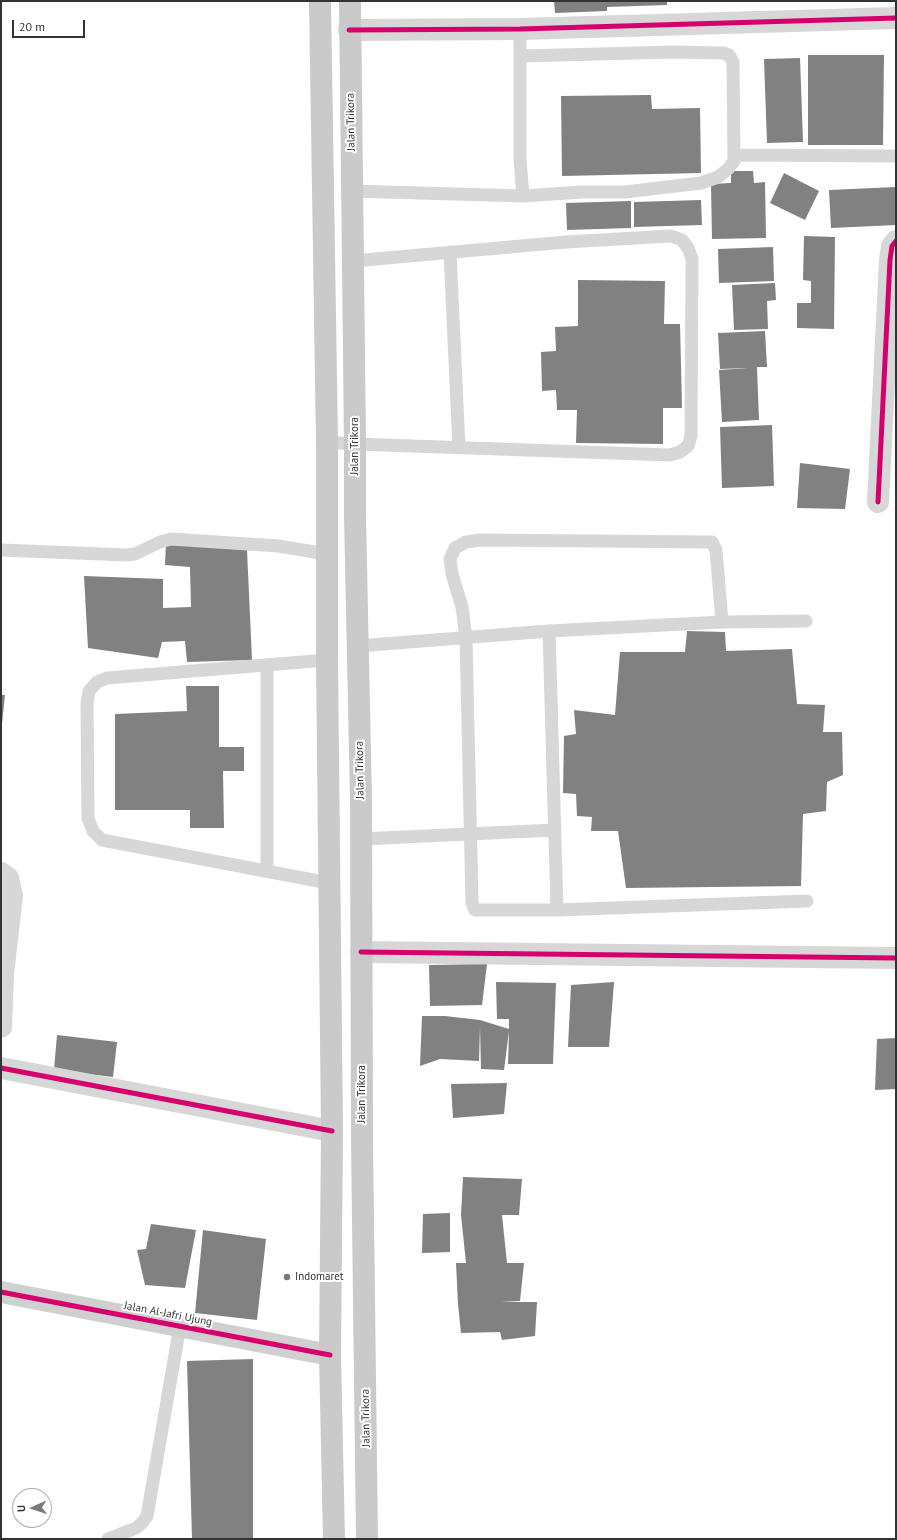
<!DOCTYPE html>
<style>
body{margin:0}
#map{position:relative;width:897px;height:1540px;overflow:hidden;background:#fff;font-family:"PT Sans",sans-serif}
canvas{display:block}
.frame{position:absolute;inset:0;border:2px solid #333;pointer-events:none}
.north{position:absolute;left:12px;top:1488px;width:40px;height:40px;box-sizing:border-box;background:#fff;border:1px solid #adadad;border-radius:50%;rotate:267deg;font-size:11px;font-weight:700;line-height:16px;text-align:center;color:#333}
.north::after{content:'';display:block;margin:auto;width:14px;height:18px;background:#7a7a7a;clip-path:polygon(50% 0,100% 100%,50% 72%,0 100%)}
.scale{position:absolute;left:12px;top:20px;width:73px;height:18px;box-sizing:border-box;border:2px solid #333;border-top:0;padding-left:5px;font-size:12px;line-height:14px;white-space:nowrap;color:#333;-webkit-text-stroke:3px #fff;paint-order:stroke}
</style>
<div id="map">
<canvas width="897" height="1540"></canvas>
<div class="frame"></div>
<div class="north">U</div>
<div class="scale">20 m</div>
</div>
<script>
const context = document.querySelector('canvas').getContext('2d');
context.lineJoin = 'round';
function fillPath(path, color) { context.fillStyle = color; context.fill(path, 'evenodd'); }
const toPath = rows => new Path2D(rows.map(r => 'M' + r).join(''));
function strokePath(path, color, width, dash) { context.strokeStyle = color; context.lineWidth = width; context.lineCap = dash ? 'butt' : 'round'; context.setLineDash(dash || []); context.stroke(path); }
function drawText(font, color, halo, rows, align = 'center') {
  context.font = font + ' "PT Sans",sans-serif'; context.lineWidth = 4; context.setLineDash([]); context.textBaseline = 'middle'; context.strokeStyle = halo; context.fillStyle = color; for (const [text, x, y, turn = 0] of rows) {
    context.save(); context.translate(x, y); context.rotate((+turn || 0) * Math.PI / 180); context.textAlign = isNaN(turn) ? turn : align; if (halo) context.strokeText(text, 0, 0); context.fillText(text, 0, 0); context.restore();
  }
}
const building = toPath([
 [554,1,667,1,667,5,607,7,607,11,555,13],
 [808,55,884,55,883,145,808,145],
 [800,58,803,142,767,143,764,59],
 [651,95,652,109,700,108,701,173,562,176,561,96],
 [731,171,753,171,754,183,765,182,766,238,712,239,711,184,731,183],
 [784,173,819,191,805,220,770,203],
 [896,187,896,225,831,228,829,190],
 [701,200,702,225,634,227,634,202],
 [631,201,631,228,567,230,566,203],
 [804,236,835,237,834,329,797,328,797,303,811,303,811,281,803,280],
 [773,247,774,281,719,283,718,249],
 [578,280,665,281,664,324,680,324,682,408,663,408,663,444,576,443,577,410,557,410,556,390,542,391,541,352,556,351,555,327,578,326],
 [775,283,776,300,767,301,768,329,734,330,732,285],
 [765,331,767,367,757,367,759,420,722,422,719,370,748,368,720,369,718,333],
 [772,425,774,486,722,488,720,427],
 [800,463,850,469,845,509,797,508],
 [166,542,247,550,252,660,187,662,185,641,162,642,158,658,88,648,84,576,163,579,163,608,191,607,190,567,165,565],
 [687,631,725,632,726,651,792,649,797,704,825,705,823,732,842,732,843,775,827,782,826,811,803,814,801,886,626,888,618,831,591,831,592,817,577,816,576,794,563,793,564,736,576,734,574,710,615,715,620,652,685,652],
 [186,686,219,686,219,747,244,747,244,771,223,771,224,828,190,828,190,810,115,810,115,714,187,711],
 [1,695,5,695,2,724,1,724],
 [487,964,482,1005,430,1006,429,965],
 [496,982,556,983,553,1064,508,1064,509,1031,504,1070,481,1069,480,1027,479,1061,440,1059,420,1066,422,1016,445,1016,480,1020,509,1029,509,1019,497,1019],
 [614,982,609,1047,568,1047,571,985],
 [57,1035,117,1042,113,1077,54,1070],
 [896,1038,896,1089,875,1090,877,1039],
 [507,1083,504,1114,453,1118,451,1084],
 [463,1177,522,1179,519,1215,502,1215,507,1263,524,1263,520,1301,501,1302,537,1302,535,1336,502,1340,500,1332,461,1333,458,1304,456,1263,466,1263,461,1215],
 [450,1213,450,1252,422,1253,423,1214],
 [151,1224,196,1230,185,1288,145,1285,137,1250,146,1249],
 [203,1230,266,1239,257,1320,195,1313],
 [253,1359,253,1539,192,1539,187,1361]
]);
const lane = toPath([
 [520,29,520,160,523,196,582,192,625,192,701,183,718,177,728,169,734,161,733,62,729,55,723,53,674,52,520,56],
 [735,155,896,156],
 [351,191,523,196],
 [450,252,459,448],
 [327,442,355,444,670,455,680,452,688,446,691,436,692,259,688,248,682,240,671,236,566,242,353,261],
 [1,550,126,555,135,554,160,542,171,539,278,546,327,554],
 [722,622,716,550,712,542,480,540,466,542,455,548,450,559,452,574,462,607,466,638,472,903,475,910,557,910,807,901],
 [549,631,557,910],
 [358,646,549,631,722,622,806,621],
 [327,660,107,678,97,682,89,691,87,704,88,818,93,831,102,840,329,883],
 [267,665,267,871],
 [361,839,555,830],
 [108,1539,136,1528,142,1523,147,1516,180,1326]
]);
const street = toPath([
 [349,30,520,29,896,18],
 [878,502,890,260,892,246,896,241],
 [1,873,8,878,12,896,3,974,1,1027],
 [361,952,896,958],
 [1,1068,332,1131]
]);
const secondary = toPath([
 [1,1292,330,1355]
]);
const primary = toPath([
 [320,1,327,442,327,660,332,1131,330,1355,334,1539],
 [350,1,355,444,355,516,361,800,362,1140,367,1539]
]);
const cycleway = toPath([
 [349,30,520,29,896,18],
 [878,502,890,260,892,246,896,241],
 [361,952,896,958],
 [1,1068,332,1131],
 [1,1292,330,1355]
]);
const markers = [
 [287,1277,4,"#7a7a7a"]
];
const streetNames = [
 ["Jalan Trikora",351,122,-91],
 ["Jalan Trikora",355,446,-90],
 ["Jalan Trikora",360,770,-91],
 ["Jalan Trikora",362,1094,-90],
 ["Jalan Al-Jafri Ujung",168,1314,11],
 ["Jalan Trikora",366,1418,-91]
];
const poiNames = [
 ["Indomaret",295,1277]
];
fillPath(building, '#818181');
strokePath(lane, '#d7d7d7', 13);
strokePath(street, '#d7d7d7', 22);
strokePath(secondary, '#d0d0d0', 22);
strokePath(primary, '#cacaca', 22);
strokePath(cycleway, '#d6006c', 5);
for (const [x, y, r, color] of markers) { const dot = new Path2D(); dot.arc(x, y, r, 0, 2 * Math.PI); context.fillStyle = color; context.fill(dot); strokePath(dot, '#fff', 1.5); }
drawText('11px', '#333', '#fff', streetNames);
drawText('11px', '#333', '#fff', poiNames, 'left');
</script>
